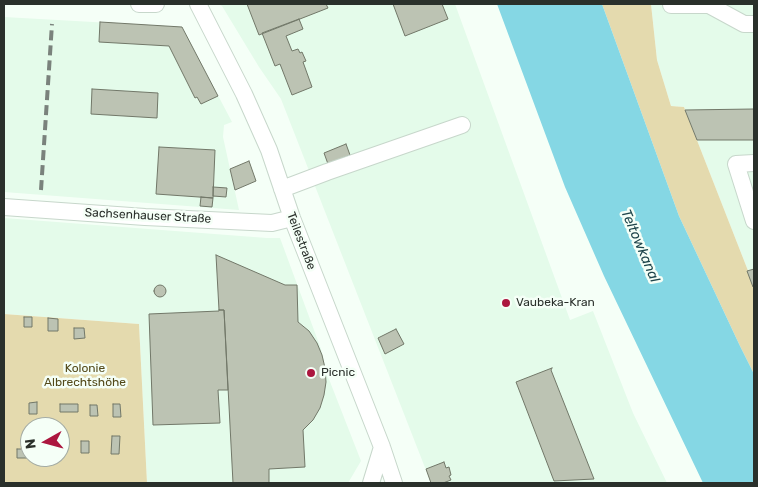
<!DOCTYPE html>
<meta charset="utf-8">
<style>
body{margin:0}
#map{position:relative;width:758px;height:487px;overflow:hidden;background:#f5fff7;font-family:Rubik,sans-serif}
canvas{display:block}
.frame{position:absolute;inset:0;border:5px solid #2a302b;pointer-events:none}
.north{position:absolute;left:20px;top:417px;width:50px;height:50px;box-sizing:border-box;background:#f5fff7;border:1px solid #a4aca5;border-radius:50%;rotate:263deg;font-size:14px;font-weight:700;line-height:20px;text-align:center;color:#2a302b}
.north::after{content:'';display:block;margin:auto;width:18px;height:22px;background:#ac173f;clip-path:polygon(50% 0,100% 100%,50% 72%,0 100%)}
</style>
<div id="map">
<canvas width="758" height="487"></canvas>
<div class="frame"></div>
<div class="north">N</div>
</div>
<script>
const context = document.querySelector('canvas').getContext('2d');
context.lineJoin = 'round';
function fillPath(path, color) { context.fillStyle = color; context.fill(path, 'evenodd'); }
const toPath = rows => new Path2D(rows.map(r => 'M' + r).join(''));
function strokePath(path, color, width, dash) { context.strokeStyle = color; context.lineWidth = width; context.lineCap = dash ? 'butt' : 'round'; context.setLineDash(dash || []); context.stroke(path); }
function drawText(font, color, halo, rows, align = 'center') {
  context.font = font + ' Rubik,sans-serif'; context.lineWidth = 5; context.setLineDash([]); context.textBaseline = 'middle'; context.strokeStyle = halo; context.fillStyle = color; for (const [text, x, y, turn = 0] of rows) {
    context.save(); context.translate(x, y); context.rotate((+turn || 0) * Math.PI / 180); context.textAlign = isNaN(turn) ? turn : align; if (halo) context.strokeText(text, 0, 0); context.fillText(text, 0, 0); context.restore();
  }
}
const built = toPath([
 [218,4,455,4,570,320,593,311,633,413,667,483,431,483,281,99,259,67,222,6],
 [651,4,754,4,754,286,684,107,671,106,657,60],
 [4,17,182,27,232,122,224,125,223,137,239,210,4,192],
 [4,218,267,238,280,238,321,349,327,374,361,461,348,483,147,483,139,324,4,314]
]);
const green = toPath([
 [602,4,651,4,657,60,671,106,684,107,754,286,754,374,740,346,679,216],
 [4,314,139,324,147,483,4,483],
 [30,427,60,427,60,457,30,457]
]);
const water = toPath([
 [497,4,602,4,679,216,740,346,754,374,754,483,703,483,604,276,565,187]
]);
const building = toPath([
 [247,4,326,4,328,8,259,35,247,4],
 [393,4,442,4,448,19,405,36,393,4],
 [299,19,303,29,286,36,292,51,298,49,300,53,302,52,306,61,303,62,312,87,292,95,280,64,275,66,262,33,299,19],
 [100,22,182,27,218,96,201,104,197,97,195,98,169,46,99,42,100,22],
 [92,89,158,93,157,118,91,114,92,89],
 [754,109,754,140,697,140,685,110,754,109],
 [346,144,350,155,328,164,324,153,346,144],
 [159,147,215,150,213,198,156,194,159,147],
 [249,161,256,181,235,190,230,169,249,161],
 [213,187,227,188,226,197,213,196,213,187],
 [201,197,213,198,212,207,200,206,201,197],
 [216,255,285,285,297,285,298,322,309,331,317,343,322,355,325,368,326,382,324,395,320,408,313,420,303,430,305,467,269,469,269,483,233,483,224,310,219,310,216,255],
 [754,269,754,286,753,287,747,271,754,269],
 '154 291a6 6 0 1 1 12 0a6 6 0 1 1-12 0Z',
 [219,310,224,310,228,390,218,390,220,423,153,425,149,314,219,311,219,310],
 [24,317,32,317,32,327,24,327,24,317],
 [48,318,58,319,58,331,48,331,48,318],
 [74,328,84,328,85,338,74,339,74,328],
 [396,329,404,344,385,354,378,338,396,329],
 [552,368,551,370,594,479,554,481,516,382,552,368],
 [37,402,37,414,29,414,29,403,37,402],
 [60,404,78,404,78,412,60,412,60,404],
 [113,404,120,404,121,417,113,417,113,404],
 [90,405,97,405,98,416,90,416,90,405],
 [112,436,120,436,119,454,111,454,112,436],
 [81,441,89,441,89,453,81,453,81,441],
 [17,449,30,449,30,458,17,458,17,449],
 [444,462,446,468,449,467,451,475,449,476,451,480,443,483,431,483,426,469,444,462]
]);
const minor = toPath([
 [139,4,156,4],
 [198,4,244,94,269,150,292,218,382,447,394,483],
 [671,5,709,5,744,24,754,24],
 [754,163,736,164,754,221],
 [282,189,327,172,462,125],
 [4,207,145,217,272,223,292,218],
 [371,483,382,447]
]);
const rail = toPath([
 [41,190,52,24]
]);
const markers = [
 [506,303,5,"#ac173f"],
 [311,373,5,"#ac173f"]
];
const streetNames = [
 ["Sachsenhauser Straße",148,216,3],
 ["Teilestraße",301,241,69]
];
const poiNames = [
 ["Vaubeka-Kran",516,303],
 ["Picnic",321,373]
];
const parkNames = [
 ["Kolonie",85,369],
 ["Albrechtshöhe",85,383]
];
const waterNames = [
 ["Teltowkanal",640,246,67]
];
fillPath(built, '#e4fbea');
fillPath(green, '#e4daae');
fillPath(water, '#85d7e4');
fillPath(building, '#bcc3b3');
strokePath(building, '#727869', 1);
strokePath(minor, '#c7d7cb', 18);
strokePath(minor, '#fff', 16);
strokePath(rail, '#7a827c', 4, [10, 5]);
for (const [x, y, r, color] of markers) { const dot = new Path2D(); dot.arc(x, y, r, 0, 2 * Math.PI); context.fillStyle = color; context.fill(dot); strokePath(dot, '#f5fff7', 2); }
drawText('12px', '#2a302b', '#f5fff7', streetNames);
drawText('12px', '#2a302b', '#f5fff7', poiNames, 'left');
drawText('12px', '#534919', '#f5fff7', parkNames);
drawText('italic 14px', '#1e454b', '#f5fff7', waterNames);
</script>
